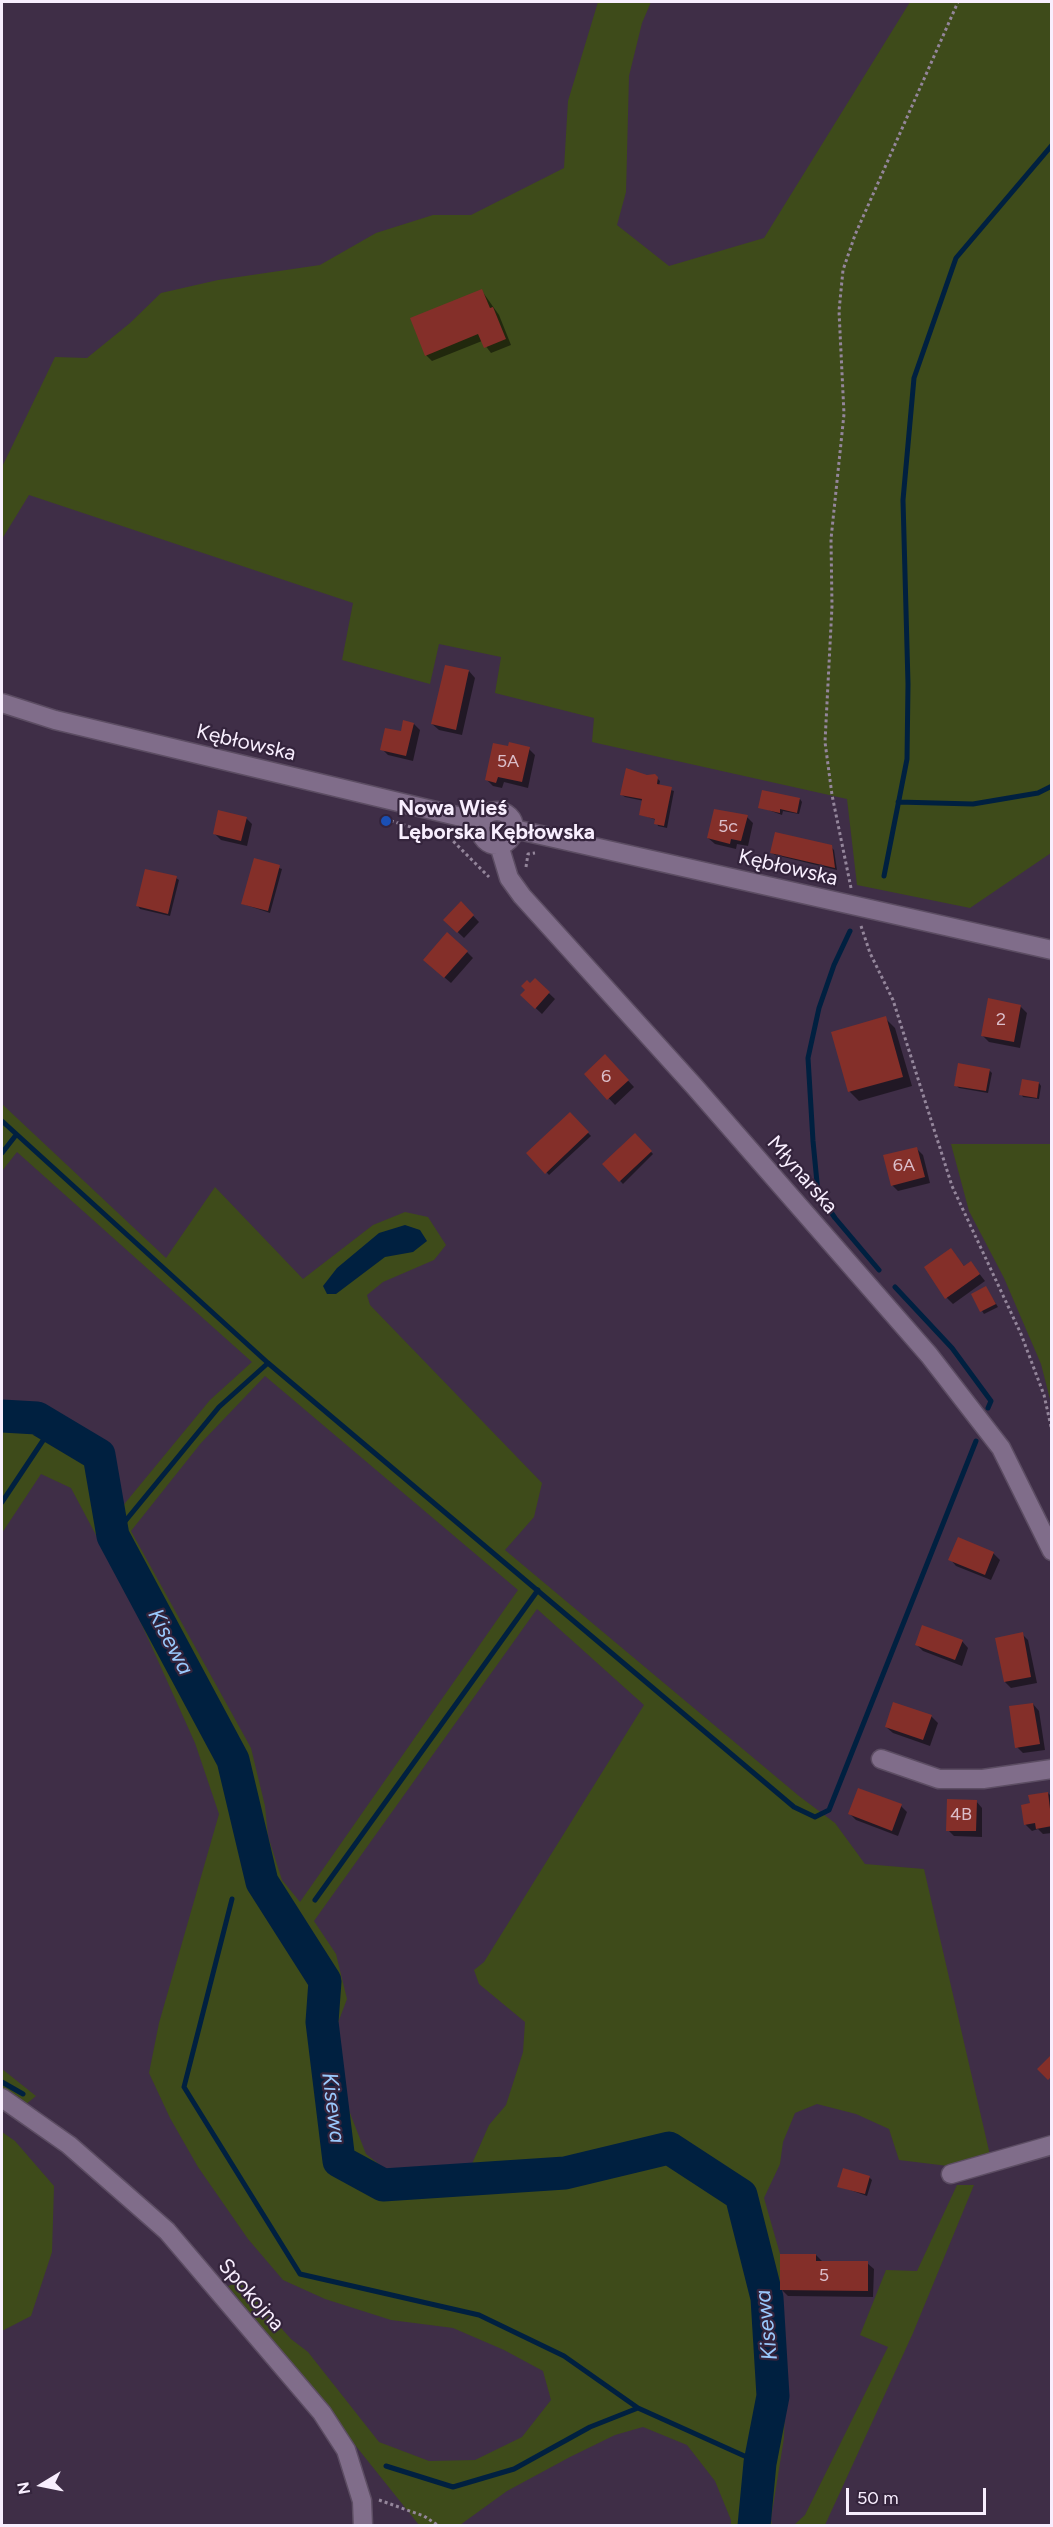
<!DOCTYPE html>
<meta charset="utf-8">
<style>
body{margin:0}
#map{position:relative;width:1053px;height:2527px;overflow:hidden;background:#3f2e47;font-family:Figtree,sans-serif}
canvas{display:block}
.frame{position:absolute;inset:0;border:3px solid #f8eefe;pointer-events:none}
.north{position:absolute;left:12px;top:2455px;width:60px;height:60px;-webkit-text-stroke:4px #34243c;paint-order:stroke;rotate:260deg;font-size:16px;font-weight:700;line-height:24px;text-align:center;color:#f8eefe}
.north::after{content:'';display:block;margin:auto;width:21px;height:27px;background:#f8eefe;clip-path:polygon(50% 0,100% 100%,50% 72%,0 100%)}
.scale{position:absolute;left:846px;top:2488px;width:140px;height:27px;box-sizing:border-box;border:3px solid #f8eefe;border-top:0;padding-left:8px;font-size:18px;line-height:21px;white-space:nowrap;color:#f8eefe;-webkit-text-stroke:4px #34243c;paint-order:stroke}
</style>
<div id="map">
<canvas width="1053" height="2527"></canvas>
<div class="frame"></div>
<div class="north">N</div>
<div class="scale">50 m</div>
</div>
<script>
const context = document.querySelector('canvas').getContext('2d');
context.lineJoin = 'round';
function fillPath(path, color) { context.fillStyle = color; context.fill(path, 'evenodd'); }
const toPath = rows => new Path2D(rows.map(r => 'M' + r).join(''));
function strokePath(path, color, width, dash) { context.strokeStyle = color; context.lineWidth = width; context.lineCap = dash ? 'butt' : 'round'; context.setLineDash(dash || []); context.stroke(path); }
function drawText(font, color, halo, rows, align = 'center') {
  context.font = font + ' Figtree,sans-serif'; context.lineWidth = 4.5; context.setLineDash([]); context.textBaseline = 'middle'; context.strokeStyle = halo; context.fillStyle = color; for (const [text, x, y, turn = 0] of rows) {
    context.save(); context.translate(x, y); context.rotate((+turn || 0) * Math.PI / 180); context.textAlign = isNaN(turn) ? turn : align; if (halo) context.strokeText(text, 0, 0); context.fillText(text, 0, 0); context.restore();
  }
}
const green = toPath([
 [598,2,651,2,642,23,629,76,626,192,617,225,669,266,764,238,910,2,1051,2,1051,853,970,908,857,885,847,799,592,742,594,718,495,693,501,657,439,644,430,684,342,660,353,603,29,495,2,539,2,467,55,357,87,358,130,323,161,293,218,280,320,265,376,233,433,215,471,215,564,168,568,101],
 [2,1104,166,1258,215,1187,303,1279,373,1225,405,1212,428,1217,446,1245,434,1260,383,1282,367,1295,370,1305,542,1483,534,1517,505,1550,799,1796,835,1823,865,1864,924,1869,990,2155,948,2166,899,2160,889,2129,856,2114,817,2104,795,2113,783,2142,780,2164,764,2198,780,2254,780,2290,784,2318,786,2377,784,2438,771,2519,772,2525,731,2525,731,2520,715,2481,687,2445,643,2427,615,2435,570,2457,507,2491,460,2525,419,2525,228,2286,240,2282,291,2339,308,2352,379,2442,429,2461,475,2460,522,2437,551,2400,543,2371,504,2350,453,2328,391,2320,325,2299,283,2280,248,2239,198,2167,170,2118,149,2073,159,2023,219,1814,195,1743,132,1603,71,1488,41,1474,2,1533,2,1406,33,1405,87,1430,107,1458,121,1508,210,1400,252,1362,17,1152,2,1171],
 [265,1376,518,1590,300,1902,282,1880,268,1836,265,1806,251,1748,131,1531,201,1443],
 [537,1609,644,1705,484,1962,474,1970,479,1984,525,2022,523,2052,506,2105,489,2125,471,2166,385,2169,366,2154,348,2108,336,2028,347,1999,336,1954,314,1921],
 [951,1144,1051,1144,1051,1403,1041,1364,1004,1278,969,1211],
 [2,2069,36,2096,25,2105,2,2088],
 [2,2132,15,2141,54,2186,52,2252,31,2316,2,2331],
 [957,2185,974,2185,913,2333,825,2525,794,2525,805,2515,888,2347,860,2335,886,2270,917,2271]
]);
const water = toPath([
 [405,1225,420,1230,427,1241,413,1252,385,1257,336,1294,327,1294,323,1286,337,1268,379,1233]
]);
const shadow = toPath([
 [482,291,499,315,511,345,491,353,482,341,432,361,426,355],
 [469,671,475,678,462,735,439,730,432,724],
 [414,724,420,730,413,761,388,755,382,749],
 [529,749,535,755,528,788,504,782,502,788,493,786,486,779],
 [647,776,655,776,660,781,659,786,674,791,667,828,658,826,656,820,640,814,644,801,625,797,622,795],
 [800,799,802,802,799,814,783,811,782,815,760,807],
 [747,817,753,823,748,846,737,844,736,849,715,844,708,838],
 [246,818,252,824,247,846,221,840,214,833],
 [831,847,834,850,837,870,775,855,772,853],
 [255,860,282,869,270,913,243,904],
 [176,878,179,880,170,916,140,909,138,906],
 [461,903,479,922,464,938,445,920],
 [467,952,473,958,451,983,431,966],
 [535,980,555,999,542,1014,528,1001,530,985],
 [1020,1006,1027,1013,1020,1048,989,1042,982,1035],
 [885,1018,895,1028,912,1086,859,1101,850,1092,832,1033],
 [605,1056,634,1087,615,1105,586,1074],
 [989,1070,992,1073,988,1093,959,1088,956,1085],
 [1039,1083,1041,1086,1039,1099,1023,1097,1021,1094],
 [570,1114,591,1136,549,1175,529,1153],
 [635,1135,653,1154,623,1184,604,1164],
 [917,1149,923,1155,930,1183,898,1191,892,1185],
 [951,1250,965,1267,971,1263,985,1281,953,1304,947,1298],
 [986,1288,998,1307,984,1314,982,1311],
 [993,1553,1000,1560,991,1580,956,1566,950,1559],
 [1022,1634,1028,1640,1037,1683,1011,1688,1005,1682],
 [962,1641,968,1648,962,1666,923,1651,917,1645],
 [1033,1704,1039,1711,1045,1750,1023,1753,1017,1747],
 [931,1716,938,1723,930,1746,893,1733,886,1727],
 [1048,1793,1052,1797,1052,1833,1043,1834,1038,1829,1032,1831,1025,1824,1032,1805],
 [976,1801,982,1808,982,1837,954,1836,948,1830],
 [901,1806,907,1812,898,1836,856,1820,850,1814],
 [869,2177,872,2180,867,2196,839,2186],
 [816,2255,823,2262,867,2263,874,2269,873,2297,788,2296,782,2290]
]);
const stream = toPath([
 [898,802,973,804,1038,793,1052,786],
 [884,876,907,759,908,684,903,500,914,378,956,258,1052,145],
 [850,931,834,965,819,1008,808,1058,813,1141,818,1193,835,1218,879,1270],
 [2,1121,268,1363,794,1807,815,1817,829,1810,976,1441],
 [2,1153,16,1135],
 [895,1287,952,1348,991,1401,988,1408],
 [2,1502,52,1427],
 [113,1536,219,1407,268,1363],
 [232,1899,184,2087,300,2274,479,2315,564,2356,638,2408,760,2463],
 [315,1900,538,1590],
 [2,2082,23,2094],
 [386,2466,453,2487,514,2469,590,2427,638,2408]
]);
const river = toPath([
 [2,1416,37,1418,99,1455,113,1536,233,1760,262,1882,325,1981,322,2022,339,2161,383,2185,565,2173,669,2148,741,2195,767,2298,773,2396,760,2463,754,2526]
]);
const building = toPath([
 [482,289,490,308,493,307,506,339,484,348,478,334,425,356,410,318],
 [445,665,469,670,456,730,431,724],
 [403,720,414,723,406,756,380,750,385,728,401,731],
 [509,742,530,747,522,782,498,777,496,783,485,780,493,743,508,746],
 [626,768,647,775,655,774,658,777,657,784,672,787,664,826,654,824,655,819,639,815,642,799,620,795],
 [762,790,800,798,797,813,780,809,780,813,758,808],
 [714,809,748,815,741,841,731,839,730,844,707,838],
 [218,810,247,817,241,841,213,834],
 [775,832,832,845,835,868,770,853],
 [254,858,280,865,268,911,241,904],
 [145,869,177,876,168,914,136,906],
 [461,901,474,915,457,933,443,920],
 [447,932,468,951,444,978,423,960],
 [535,978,550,992,535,1009,520,995,525,990,521,986,527,980,530,983],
 [988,998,1021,1005,1014,1042,981,1036],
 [886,1016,903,1077,848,1092,831,1032],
 [605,1054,629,1080,607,1100,584,1074],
 [958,1063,990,1069,986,1091,954,1086],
 [1022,1079,1039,1082,1037,1098,1019,1095],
 [570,1112,589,1132,545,1174,526,1153],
 [635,1133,652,1151,619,1182,602,1164],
 [917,1147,925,1177,891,1186,883,1155],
 [951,1248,964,1266,971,1261,980,1274,945,1299,924,1267],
 [986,1286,996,1304,980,1312,971,1294],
 [958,1537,994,1552,985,1575,948,1560],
 [922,1625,963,1640,955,1660,915,1645],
 [1023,1632,1031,1677,1004,1682,995,1638],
 [893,1702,932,1715,923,1740,885,1727],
 [1033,1703,1040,1744,1015,1748,1009,1706],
 [858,1788,902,1804,892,1831,848,1814],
 [1048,1792,1052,1826,1036,1829,1035,1823,1024,1825,1021,1805,1030,1803,1028,1795],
 [947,1799,977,1800,976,1831,946,1831],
 [1052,2054,1052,2076,1048,2080,1037,2069],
 [843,2168,870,2176,865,2194,837,2187],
 [780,2254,816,2254,816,2261,868,2261,868,2291,780,2290]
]);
const path = toPath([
 [492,808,509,812],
 [385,819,452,840,489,877],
 [526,867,528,854,535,853],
 [851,888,832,795,825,742,832,606,831,539,844,414,839,311,843,270,855,235,958,2],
 [861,926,870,953,893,1000,952,1186,1021,1334,1044,1395,1052,1431],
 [379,2500,424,2516,439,2526]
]);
const minor = toPath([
 [2,703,55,720,482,822],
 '480 828a17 17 0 1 1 34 0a17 17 0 1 1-34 0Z',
 [514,829,1052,950],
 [499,845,509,878,522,896,694,1086,929,1355,1001,1448,1052,1551],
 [881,1759,939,1779,983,1779,1052,1769],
 [2,2098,69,2145,167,2231,322,2413,346,2450,362,2501,363,2526],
 [951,2174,1052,2145]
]);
const markers = [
 [386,821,6,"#1a4fb4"]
];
const numberNames = [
 ["5A",508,762],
 ["5c",728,827],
 ["2",1001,1020],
 ["6",606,1077],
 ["6A",904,1166],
 ["4B",961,1815],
 ["5",824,2276]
];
const streetNames = [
 ["Kębłowska",246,743,13],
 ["Kębłowska",788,868,13],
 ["Młynarska",802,1175,49],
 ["Spokojna",251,2295,49]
];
const poiNames = [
 ["Nowa Wieś",398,809],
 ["Lęborska Kębłowska",398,833]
];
const waterNames = [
 ["Kisewa",170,1642,62],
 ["Kisewa",333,2108,83],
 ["Kisewa",767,2325,-96]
];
fillPath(green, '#3e4b1a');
fillPath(water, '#002040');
fillPath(shadow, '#0007');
strokePath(stream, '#002040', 5);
strokePath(river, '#002040', 33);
fillPath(building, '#842f29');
strokePath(minor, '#5c4d63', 21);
strokePath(path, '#94869b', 3, [3, 3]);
strokePath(minor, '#806d8a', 18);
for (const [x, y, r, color] of markers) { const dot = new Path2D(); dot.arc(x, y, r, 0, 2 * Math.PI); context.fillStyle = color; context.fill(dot); strokePath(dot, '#34243c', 2); }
drawText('18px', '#dbbec9', null, numberNames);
drawText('21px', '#f8eefe', '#34243c', streetNames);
drawText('bold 21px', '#f8eefe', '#34243c', poiNames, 'left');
drawText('italic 22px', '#9ac9fd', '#34243c', waterNames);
</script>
